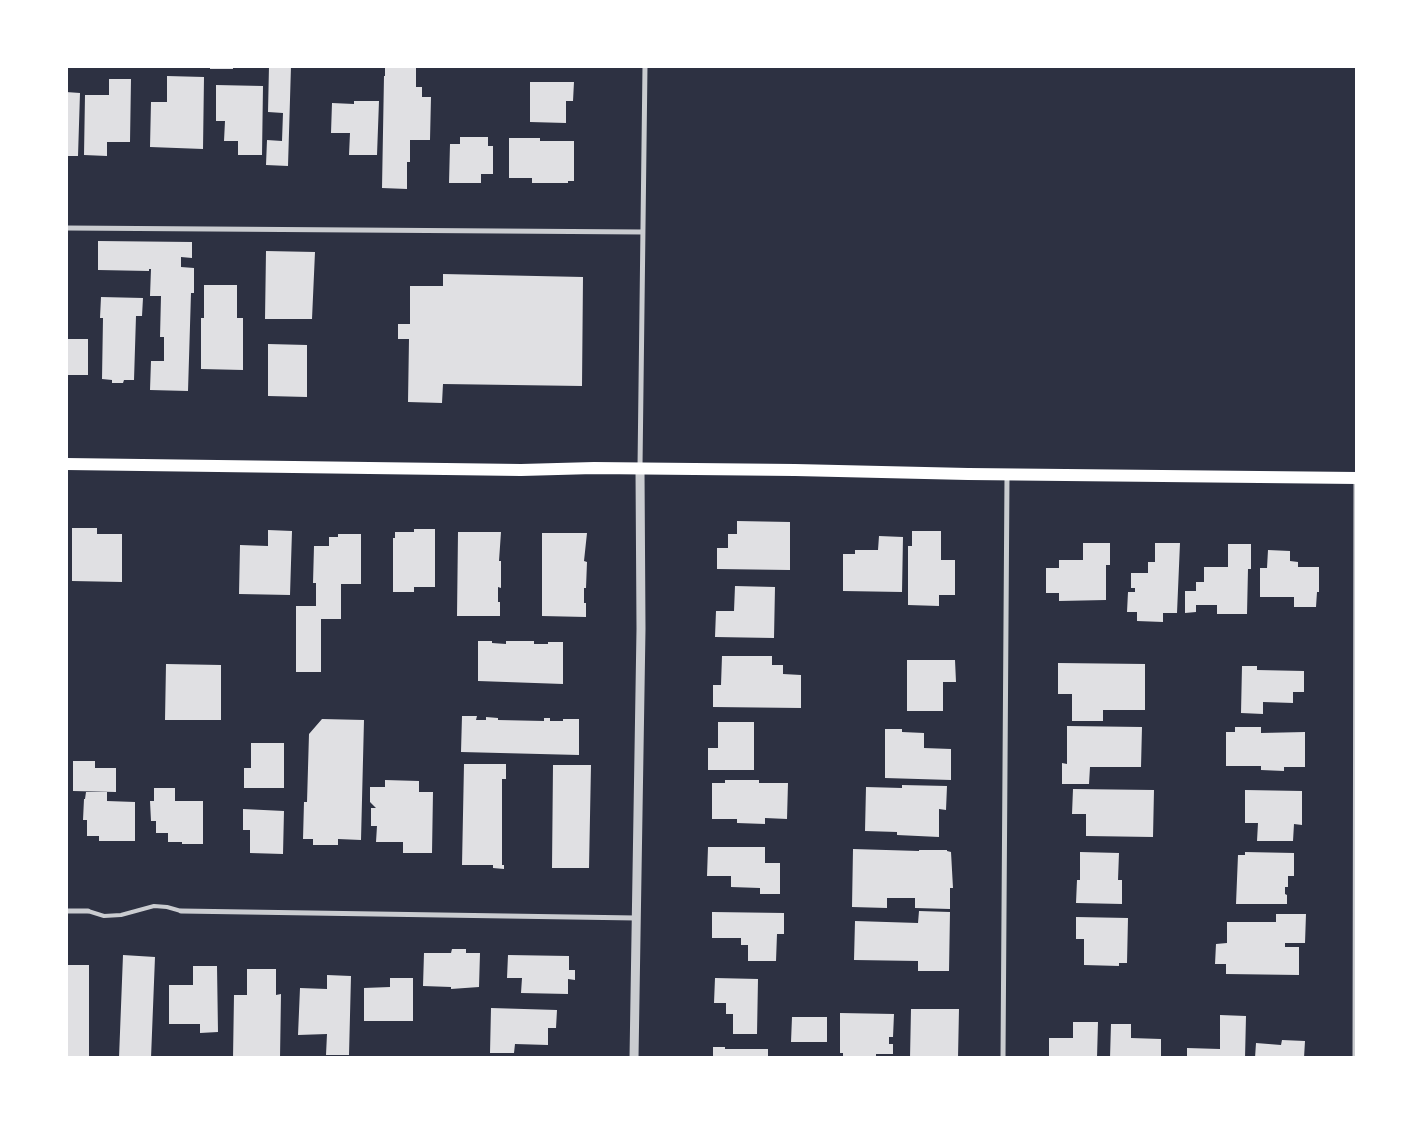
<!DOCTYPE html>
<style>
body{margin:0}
#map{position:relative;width:1423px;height:1124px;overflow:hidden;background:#2d3142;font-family:"PT Sans Narrow",sans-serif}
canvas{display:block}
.frame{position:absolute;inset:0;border:68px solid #fff;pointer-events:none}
</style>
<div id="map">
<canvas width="1423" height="1124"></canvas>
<div class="frame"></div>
</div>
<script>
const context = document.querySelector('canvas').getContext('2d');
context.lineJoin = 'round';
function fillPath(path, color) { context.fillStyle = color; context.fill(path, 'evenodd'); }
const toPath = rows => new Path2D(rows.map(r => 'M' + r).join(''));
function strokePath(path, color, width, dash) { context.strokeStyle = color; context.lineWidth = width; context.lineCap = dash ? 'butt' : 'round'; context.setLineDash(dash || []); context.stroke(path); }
const building = toPath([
 [210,66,233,66,233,69,210,69],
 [269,66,291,66,288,166,266,165,267,140,282,141,283,113,268,112],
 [385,66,416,66,416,87,422,87,422,97,431,97,430,140,410,140,410,162,407,162,407,189,382,188,384,76,385,76],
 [167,76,204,77,203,149,150,147,151,102,167,102],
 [109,79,131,79,130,142,107,142,107,156,84,155,85,95,109,95],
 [530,82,574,82,573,101,566,101,566,123,530,122],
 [216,85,263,86,262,155,238,155,238,141,224,141,225,121,216,121],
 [66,92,80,93,78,156,66,156],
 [354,101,379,101,377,155,349,155,350,133,331,133,332,103,354,104],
 [460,137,488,137,488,146,493,146,493,174,481,174,481,183,449,183,450,144,460,144],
 [509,138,540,138,540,141,574,141,574,181,568,181,568,183,532,183,532,178,509,178],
 [98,241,192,242,192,258,181,257,181,267,194,268,194,293,191,293,188,391,150,390,151,361,164,361,164,337,160,337,161,296,150,296,151,269,149,269,149,271,98,270],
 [266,251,315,252,312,319,265,319],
 [443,274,583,277,582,386,443,384,442,403,408,402,409,339,398,339,398,324,410,324,410,286,443,286],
 [204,285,237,285,237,318,243,318,243,370,201,369,201,318,204,318],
 [101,297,143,298,142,316,136,316,134,380,124,380,123,383,112,383,112,380,102,379,103,318,100,318],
 [66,339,88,339,88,375,66,375],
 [268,344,307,345,307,397,268,396],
 [737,521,790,522,790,570,717,569,717,548,728,548,728,534,737,534],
 [72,528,97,528,97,534,122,534,122,582,72,581],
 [414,529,435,529,435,587,414,587,414,592,393,592,393,538,395,538,395,532,414,532],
 [268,530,292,531,290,595,239,594,240,545,268,546],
 [912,531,941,531,941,560,955,560,955,595,939,595,939,606,908,605,908,546,912,546],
 [458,532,501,532,499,561,501,561,501,588,498,587,498,602,500,602,500,616,457,616],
 [542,533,587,533,584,561,587,562,586,588,584,588,584,603,586,603,586,617,542,616],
 [338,534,361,534,361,584,341,584,341,619,321,619,321,672,296,672,296,606,316,606,316,583,313,583,314,546,329,546,329,537,338,537],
 [879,536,903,537,902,592,843,591,843,554,855,554,855,550,878,550],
 [1083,543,1110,543,1110,565,1106,565,1106,600,1059,601,1059,593,1046,593,1046,568,1059,568,1059,560,1083,560],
 [1155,543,1180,543,1177,613,1163,613,1163,622,1137,621,1137,612,1127,612,1128,592,1135,592,1135,588,1131,588,1131,573,1148,573,1148,562,1155,562],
 [1228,544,1251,544,1251,569,1248,569,1247,614,1217,614,1217,605,1196,605,1196,612,1185,613,1185,591,1196,591,1196,582,1204,582,1204,567,1228,567],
 [1268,550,1290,551,1290,561,1298,562,1298,567,1319,567,1319,592,1317,592,1316,607,1294,607,1294,597,1260,597,1260,568,1267,568],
 [735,586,775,587,774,638,715,637,716,611,734,611],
 [478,641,492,641,492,643,506,644,506,641,534,641,534,644,548,644,548,642,563,642,563,684,478,681],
 [722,656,772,656,772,665,783,665,783,674,801,675,801,708,713,707,713,685,721,685],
 [907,660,955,660,956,682,943,682,943,711,907,711],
 [1058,663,1145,664,1145,710,1103,710,1103,721,1072,721,1072,694,1058,694],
 [166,664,221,665,221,720,165,720],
 [1242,666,1257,666,1257,670,1304,671,1304,692,1293,692,1293,703,1263,702,1263,714,1241,713],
 [462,716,477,716,476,720,486,720,486,717,498,718,498,720,544,721,544,718,550,718,550,721,563,721,563,719,579,719,579,755,461,752],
 [322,719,364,720,361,840,338,839,338,845,313,845,313,839,303,839,304,802,307,802,309,734],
 [718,722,754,722,754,770,708,770,708,748,718,748],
 [1067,726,1142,727,1141,767,1090,767,1089,784,1062,784,1062,763,1067,764],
 [1235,727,1261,727,1261,733,1305,732,1305,767,1284,767,1284,771,1261,770,1261,766,1226,766,1226,732,1235,732],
 [885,729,902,729,902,732,924,733,924,748,951,749,951,780,885,778],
 [251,743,284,743,284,788,244,788,244,768,251,768],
 [73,761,95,761,95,768,116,768,116,792,73,791],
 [464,764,506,764,506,779,502,779,502,865,504,865,504,869,493,868,493,865,462,865],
 [553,765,591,765,589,868,552,868],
 [385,780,419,781,419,792,433,792,432,853,403,853,403,842,376,842,377,826,371,826,371,808,376,808,370,802,370,787,385,787],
 [725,780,759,780,759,783,788,783,787,819,765,818,765,824,737,823,737,819,712,819,712,783,725,783],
 [902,785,947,786,946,810,939,809,939,837,897,835,897,832,865,831,866,787,902,788],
 [154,788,175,788,175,801,203,801,203,844,182,844,182,842,168,842,168,833,156,833,156,821,151,821,150,801,154,801],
 [1073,789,1154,790,1153,837,1086,836,1086,814,1072,814],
 [1245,790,1302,791,1302,825,1294,824,1293,841,1257,841,1258,823,1245,823],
 [86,792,107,792,107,801,135,802,135,841,99,841,99,836,87,836,87,820,83,820,84,799,85,799],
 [243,809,284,811,283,854,250,853,250,830,243,830],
 [708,847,765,847,765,863,780,863,780,894,760,894,760,888,731,887,731,876,707,876],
 [853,849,919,851,919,850,947,850,947,851,951,852,953,888,950,888,950,909,915,908,915,898,887,898,887,908,852,907],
 [1080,852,1119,853,1118,880,1122,880,1122,904,1076,903,1077,880,1080,880],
 [1245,852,1294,853,1294,876,1288,876,1288,887,1285,887,1285,894,1287,895,1287,904,1236,904,1238,855,1245,855],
 [919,911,950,912,949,971,918,971,918,961,854,960,855,921,918,923],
 [712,912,784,913,784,934,777,934,776,961,748,961,748,945,741,945,741,938,712,938],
 [1276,914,1306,914,1305,943,1285,943,1285,947,1299,947,1299,975,1226,974,1226,964,1215,964,1216,944,1227,943,1227,922,1276,922],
 [1076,917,1128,918,1127,963,1119,963,1119,966,1084,965,1084,939,1076,939],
 [452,949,466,949,466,953,480,953,479,987,451,989,451,987,423,986,424,953,451,953],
 [123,955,155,957,151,1058,119,1058],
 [508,955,569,956,569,970,575,970,575,980,568,979,568,994,521,993,522,978,507,978],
 [66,965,89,965,89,1058,66,1058],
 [193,966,217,966,218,1032,200,1033,200,1024,169,1024,169,985,193,985],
 [247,969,276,969,276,995,281,994,280,1058,233,1058,234,995,247,995],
 [327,975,351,976,349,1055,326,1055,327,1034,298,1035,300,988,327,989],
 [390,978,413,978,413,1021,364,1021,364,988,390,987],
 [715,978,758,979,757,1034,733,1034,733,1014,726,1014,726,1003,714,1003],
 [491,1008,557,1010,556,1028,548,1028,548,1045,515,1044,514,1053,490,1053],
 [911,1009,959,1009,958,1058,910,1058],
 [840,1013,894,1014,893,1037,889,1037,889,1044,893,1044,893,1054,876,1054,876,1058,843,1058,843,1053,840,1053],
 [1220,1015,1246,1016,1245,1058,1187,1058,1187,1048,1220,1049],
 [792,1017,827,1017,827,1042,791,1042],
 [1073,1022,1098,1022,1097,1058,1049,1058,1049,1038,1073,1038],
 [1111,1024,1131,1024,1131,1038,1161,1039,1161,1058,1110,1058],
 [1282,1040,1305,1041,1304,1058,1255,1058,1256,1043,1281,1045],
 [713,1047,725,1047,725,1049,768,1049,768,1058,713,1058]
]);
const service = toPath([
 [88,911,104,916,121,915,154,906,167,907,181,911]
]);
const minor = toPath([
 [66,228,643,232],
 [640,467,645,66],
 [66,911,88,911],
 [181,911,636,918],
 [1003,1058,1007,476],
 [1355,1058,1356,479]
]);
const tertiary = toPath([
 [634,1058,641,629,640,470]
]);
const primary = toPath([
 [66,464,521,470,594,468,795,470,968,474,1357,478]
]);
fillPath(building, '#e0e0e3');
strokePath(service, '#caccd0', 4);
strokePath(minor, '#caccd0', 5);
strokePath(tertiary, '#caccd0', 9);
strokePath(primary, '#fff', 12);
</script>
